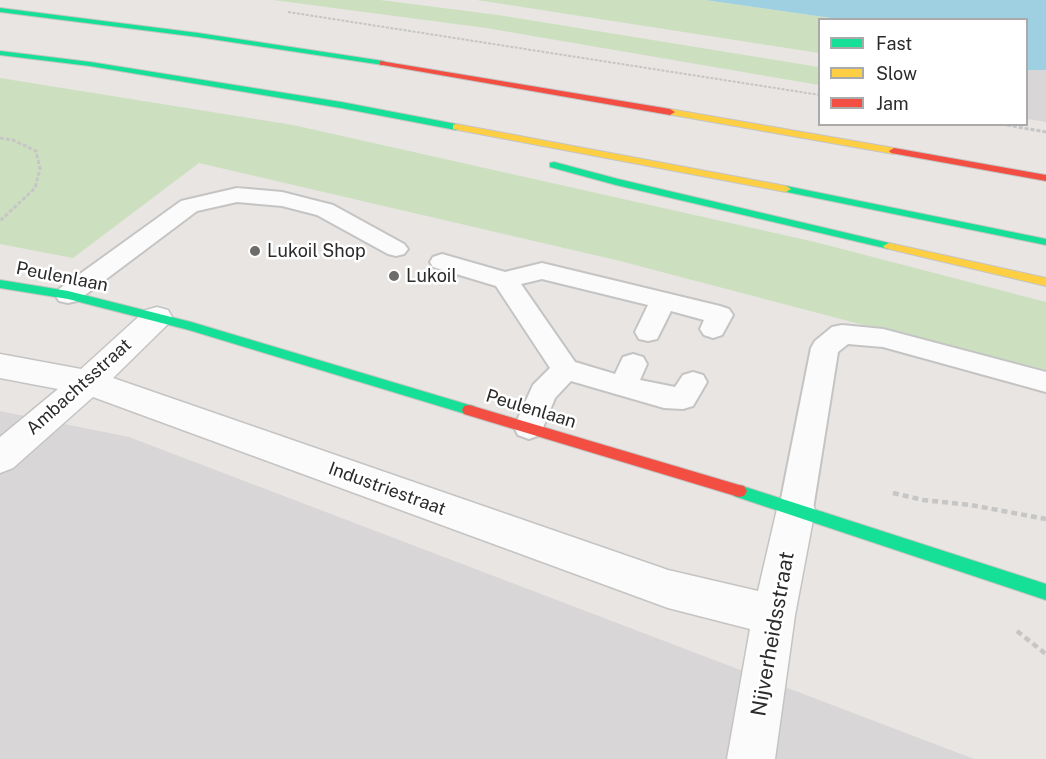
<!DOCTYPE html>
<style>
body{margin:0}
#map{position:relative;width:1046px;height:759px;overflow:hidden;background:#e8e5e2;font-family:"Public Sans",sans-serif}
canvas{display:block}
.legend{position:absolute;left:818px;top:18px;width:210px;height:108px;box-sizing:border-box;background:#fff;border:2px solid #aaa;margin:0;padding:8px 10px;list-style:none;font-size:18px;color:#2b2b2b}
.legend li{display:flex;align-items:center;gap:12px;height:30px}
.legend b{width:30px;border:2px solid #aaa}
</style>
<div id="map">
<canvas width="1046" height="759"></canvas>
<ul class="legend">
<li><b style="height:8px;background:#16e098"></b>Fast</li>
<li><b style="height:8px;background:#ffcf43"></b>Slow</li>
<li><b style="height:8px;background:#f24e42"></b>Jam</li>
</ul>
</div>
<script>
const context = document.querySelector('canvas').getContext('2d');
context.lineJoin = 'round';
function fillPath(path, color) { context.fillStyle = color; context.fill(path, 'evenodd'); }
const toPath = rows => new Path2D(rows.map(r => 'M' + r).join(''));
function strokePath(path, color, width, dash) { context.strokeStyle = color; context.lineWidth = width; context.lineCap = dash ? 'butt' : 'round'; context.setLineDash(dash || []); context.stroke(path); }
function drawText(font, color, halo, rows, align = 'center') {
  context.font = font + ' "Public Sans",sans-serif'; context.lineWidth = 5; context.setLineDash([]); context.textBaseline = 'middle'; context.strokeStyle = halo; context.fillStyle = color; for (const [text, x, y, turn = 0] of rows) {
    context.save(); context.translate(x, y); context.rotate((+turn || 0) * Math.PI / 180); context.textAlign = isNaN(turn) ? turn : align; if (halo) context.strokeText(text, 0, 0); context.fillText(text, 0, 0); context.restore();
  }
}
const industrial = toPath([
 [1026,70,1046,70,1046,122,1027,119],
 [0,411,129,437,974,759,0,759]
]);
const green = toPath([
 [273,0,380,0,498,15,819,67,819,85,486,28],
 [477,0,705,0,838,19,820,20,819,53],
 [0,78,293,125,815,242,1046,302,1046,373,620,261,199,163,73,258,0,244]
]);
const water = toPath([
 [705,0,1046,0,1046,70,1027,70,1026,20,838,19]
]);
const pathFar2 = toPath([
 [288,12,820,95],
 [1001,124,1006,125]
]);
const pathFar1 = toPath([
 [1001,124,1046,132],
 [0,138,13,140,36,151,40,169,35,188,0,221]
]);
const path = toPath([
 [893,493,923,500,971,505,1046,519],
 [1017,631,1046,654]
]);
const lane = toPath([
 [237,188,282,192,333,205,404,244,408,249,404,254,396,256,388,254,317,215,282,206,237,202,197,211,77,301,68,303,59,301,55,295,59,289,181,201,237,188],
 [442,254,505,272,542,263,720,306,729,309,733,315,722,335,713,338,704,335,700,329,704,320,671,311,657,339,648,341,639,339,635,332,648,305,542,279,521,284,575,362,615,374,623,357,633,354,643,357,647,364,640,380,675,387,683,375,693,372,703,375,707,382,693,406,683,409,664,408,571,381,555,398,540,435,529,439,518,435,514,427,533,385,550,368,496,286,433,267,430,262,433,257,442,254],
 [842,325,883,329,1046,372,1046,392,883,347,848,344,838,352,813,509,808,519,796,523,784,519,779,509,811,348,815,341,832,327,842,325]
]);
const street = toPath([
 [157,307,168,310,172,317,168,324,113,378,668,570,758,591,777,509,782,498,796,493,810,498,815,509,795,615,775,759,727,759,750,629,668,608,93,397,13,468,0,473,0,437,58,389,0,378,0,354,81,369,146,310,157,307]
]);
const fast = toPath([
 [0,8,198,33,383,61,387,63,383,65,198,37,0,12,0,8],
 [0,51,90,62,341,102,456,124,461,127,456,130,341,108,90,66,0,55,0,51],
 [554,162,618,179,889,243,895,246,889,249,616,185,550,167,550,163,554,162],
 [786,186,1046,239,1046,245,782,191,781,189,786,186],
 [0,280,68,291,191,322,469,405,474,406,476,410,474,414,469,415,189,330,68,299,0,288,0,280],
 [739,485,1046,584,1046,600,734,496,731,491,734,486,739,485]
]);
const slow = toPath([
 [670,109,894,148,899,151,894,154,667,114,667,110,670,109],
 [456,124,786,186,791,189,786,192,453,129,453,125,456,124],
 [889,243,1046,278,1046,286,885,248,883,246,889,243]
]);
const jam = toPath([
 [380,61,670,109,675,112,670,115,383,65,380,65,380,61],
 [894,148,1046,175,1046,181,891,153,889,151,894,148],
 [469,405,739,485,744,486,747,491,744,496,739,497,464,414,462,410,464,406,469,405]
]);
const markers = [
 [255,251,6,"#6d6c6b"],
 [394,276,6,"#6d6c6b"]
];
const poiNames = [
 ["Lukoil Shop",267,251],
 ["Lukoil",406,276]
];
const streetNames = [
 ["Peulenlaan",62,277,11],
 ["Ambachtsstraat",79,387,-42],
 ["Peulenlaan",531,409,17],
 ["Industriestraat",387,489,20]
];
const nearStreetnames = [
 ["Nijverheidsstraat",773,634,-80]
];
fillPath(industrial, '#d9d6d8');
fillPath(green, '#cce0bf');
fillPath(water, '#9ed0e1');
strokePath(lane, '#c4c4c4', 4);
strokePath(street, '#c4c4c4', 3);
strokePath(fast, '#c4c4c4', 2);
strokePath(slow, '#c4c4c4', 2);
strokePath(jam, '#c4c4c4', 2);
strokePath(pathFar2, '#c6c6c6', 2, [3, 1.5]);
strokePath(pathFar1, '#c6c6c6', 3, [4, 2]);
strokePath(path, '#c6c6c6', 4.5, [6, 4]);
fillPath(lane, '#fcfbfb');
fillPath(street, '#fcfbfb');
fillPath(fast, '#16e098');
fillPath(slow, '#ffcf43');
fillPath(jam, '#f24e42');
for (const [x, y, r, color] of markers) { const dot = new Path2D(); dot.arc(x, y, r, 0, 2 * Math.PI); context.fillStyle = color; context.fill(dot); strokePath(dot, '#fff', 2); }
drawText('18px', '#2b2b2b', '#fff', poiNames, 'left');
drawText('18px', '#2b2b2b', '#fff', streetNames);
drawText('21px', '#2b2b2b', '#fff', nearStreetnames);
</script>
